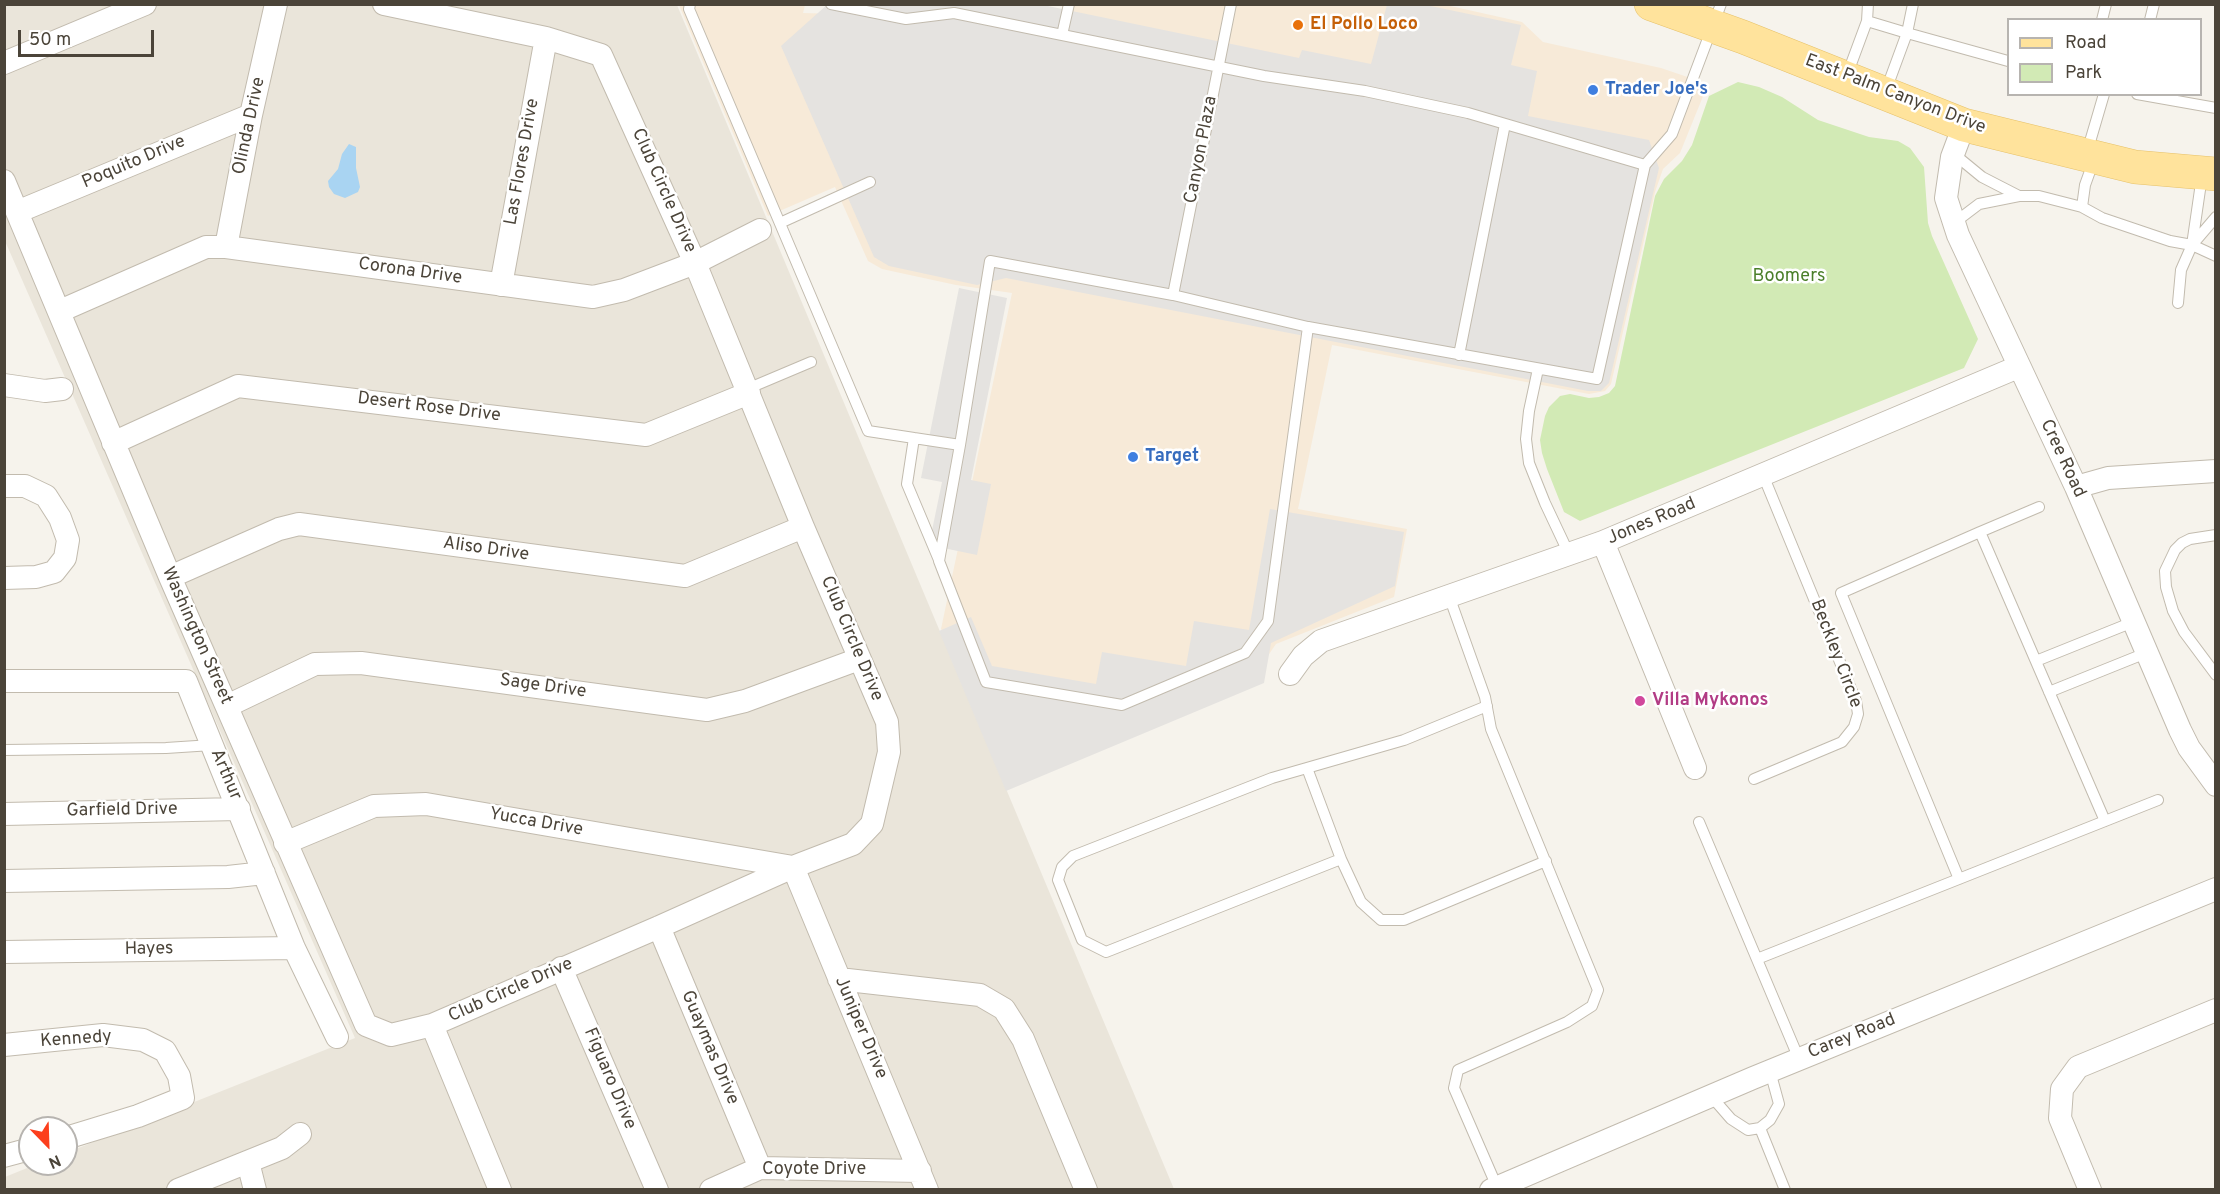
<!DOCTYPE html>
<style>
body{margin:0}
#map{position:relative;width:2220px;height:1194px;overflow:hidden;background:#f6f3ec;font-family:Overpass,sans-serif}
canvas{display:block}
.frame{position:absolute;inset:0;border:6px solid #4b4439;pointer-events:none}
.legend{position:absolute;left:2007px;top:18px;width:195px;height:78px;box-sizing:border-box;background:#fff;border:2px solid #b7b4b0;margin:0;padding:8px 10px;list-style:none;font-size:18px;color:#4b4439}
.legend li{display:flex;align-items:center;gap:12px;height:30px}
.legend b{width:30px;border:2px solid #b7b4b0}
.north{position:absolute;left:18px;top:1116px;width:60px;height:60px;box-sizing:border-box;background:#fff;border:2px solid #b7b4b0;border-radius:50%;rotate:157deg;font-size:16px;font-weight:700;line-height:24px;text-align:center;color:#4b4439}
.north::after{content:'';display:block;margin:auto;width:21px;height:27px;background:#fc3f1d;clip-path:polygon(50% 0,100% 100%,50% 72%,0 100%)}
.scale{position:absolute;left:18px;top:30px;width:136px;height:27px;box-sizing:border-box;border:3px solid #4b4439;border-top:0;padding-left:8px;font-size:18px;line-height:21px;white-space:nowrap;color:#4b4439;-webkit-text-stroke:4px #fff;paint-order:stroke}
</style>
<div id="map">
<canvas width="2220" height="1194"></canvas>
<div class="frame"></div>
<ul class="legend">
<li><b style="height:8px;background:#ffe39c"></b>Road</li>
<li><b style="height:16px;background:#d2eab5"></b>Park</li>
</ul>
<div class="north">N</div>
<div class="scale">50 m</div>
</div>
<script>
const context = document.querySelector('canvas').getContext('2d');
context.lineJoin = 'round';
function fillPath(path, color) { context.fillStyle = color; context.fill(path, 'evenodd'); }
const toPath = rows => new Path2D(rows.map(r => 'M' + r).join(''));
function strokePath(path, color, width, dash) { context.strokeStyle = color; context.lineWidth = width; context.lineCap = dash ? 'butt' : 'round'; context.setLineDash(dash || []); context.stroke(path); }
function drawText(font, color, halo, rows, align = 'center') {
  context.font = font + ' Overpass,sans-serif'; context.lineWidth = 5; context.setLineDash([]); context.textBaseline = 'middle'; context.strokeStyle = halo; context.fillStyle = color; for (const [text, x, y, turn = 0] of rows) {
    context.save(); context.translate(x, y); context.rotate((+turn || 0) * Math.PI / 180); context.textAlign = isNaN(turn) ? turn : align; if (halo) context.strokeText(text, 0, 0); context.fillText(text, 0, 0); context.restore();
  }
}
const residential = toPath([
 [5,5,677,5,1174,1189,5,1190,5,1177,37,1164,66,1164,66,1153,355,1038,5,241]
]);
const commercial = toPath([
 [679,5,805,5,803,13,839,14,1056,40,1063,5,1446,5,1522,22,1543,42,1661,68,1708,84,1680,153,1663,169,1655,192,1611,384,1605,391,1589,394,1332,345,1298,509,1407,529,1394,597,1276,644,1247,686,1005,782,941,629,1012,293,956,285,882,269,868,261,835,187,768,216]
]);
const green = toPath([
 [1738,82,1759,87,1782,97,1818,120,1869,137,1898,141,1910,148,1924,167,1928,223,1932,236,1978,339,1964,368,1580,521,1564,512,1547,469,1542,453,1540,440,1545,416,1549,407,1560,396,1570,394,1589,398,1599,397,1609,393,1615,386,1655,196,1664,179,1682,161,1692,145,1709,96]
]);
const parking = toPath([
 [828,4,1043,5,1299,58,1302,50,1371,64,1387,5,1426,5,1521,25,1511,65,1537,71,1528,116,1649,140,1659,168,1609,383,1601,391,1588,391,1006,278,977,285,889,266,874,257,781,46],
 [959,288,1007,298,971,480,991,484,977,555,929,545,942,482,921,478],
 [1270,509,1404,532,1395,586,1271,643,1264,683,1006,791,939,631,971,617,992,666,1096,684,1102,652,1186,666,1194,621,1249,630]
]);
const water = toPath([
 [349,144,356,147,356,168,360,187,358,192,345,198,334,194,329,187,328,181,338,169,342,154]
]);
const service = toPath([
 [690,4,689,9,868,431,960,445],
 [831,4,906,19,954,13,1264,76,1365,91,1468,113,1645,165],
 [1913,4,1907,33,2008,61],
 [2102,20,2106,4],
 [2150,20,2154,4],
 [1867,21,1907,33,1886,90],
 [1062,35,1069,4],
 [1847,75,1867,21,1868,4],
 [2137,94,2216,108],
 [2087,152,2104,94],
 [1954,154,1982,177,2019,196],
 [2082,207,2085,185,2094,160],
 [780,223,870,182],
 [1954,223,1979,204,2019,196,2039,196,2082,207,2102,218,2170,241,2192,245,2216,256],
 [2192,245,2216,217],
 [1173,295,1231,4],
 [2178,303,2181,270,2192,245,2202,176],
 [1308,327,1268,621,1245,653,1122,705,986,682,939,561,960,445,990,261,1173,295,1308,327,1597,379,1645,165,1672,134,1721,4],
 [1459,355,1505,124],
 [1538,369,1529,411,1526,439,1529,463,1545,503,1569,554],
 [747,389,811,362],
 [914,438,907,484,939,560],
 [1980,532,2039,507],
 [2216,535,2190,539,2182,543,2175,550,2165,571,2166,587,2173,611,2184,632,2216,675],
 [1449,596,1485,697,1491,729,1598,990,1592,1006,1567,1022,1458,1070,1454,1088,1497,1187],
 [2036,661,2133,622],
 [2049,692,2146,653],
 [1487,706,1404,740,1272,778,1073,856,1062,867,1058,880,1082,940,1106,952,1341,859,1361,902,1381,920,1404,920,1546,861],
 [4,750,166,748,212,745],
 [1307,768,1341,859],
 [1754,779,1842,742,1854,727,1858,714,1856,701,1763,475],
 [1699,822,1799,1059],
 [1959,879,1841,593,1980,532,2105,821],
 [1757,959,2158,800],
 [1711,1096,1731,1119,1748,1130,1760,1128,1770,1120,1779,1104,1770,1071],
 [1760,1128,1785,1190]
]);
const minor = toPath([
 [4,63,145,4],
 [1964,125,1952,157,1946,198,1958,235,2076,487,2180,730,2189,748,2216,785],
 [4,181,170,577,366,1025,391,1035,432,1025,659,927,793,867,853,844,872,824,889,752,887,722,803,527,695,263,601,55,546,38,384,4],
 [17,212,251,115],
 [226,247,251,115,276,4],
 [501,285,546,38],
 [60,311,206,247,226,247,593,297,624,290,695,263,760,230],
 [4,385,45,391,62,389],
 [113,443,238,386,646,435,749,393],
 [4,486,25,486,46,496,60,518,68,540,65,558,54,572,36,577,4,578],
 [2076,487,2108,478,2216,471],
 [1603,542,1695,768],
 [170,577,279,529,299,524,685,576,803,527],
 [1290,674,1303,656,1321,641,1603,542,2018,367],
 [4,681,186,681,294,948,337,1037],
 [227,706,315,664,361,663,707,710,745,701,859,659],
 [4,814,239,809],
 [285,843,374,806,426,804,793,867,927,1190],
 [4,881,228,877,264,873],
 [659,927,760,1168],
 [4,952,294,948],
 [561,968,657,1190],
 [839,979,980,995,1004,1009,1023,1039,1086,1190],
 [432,1025,500,1190],
 [4,1045,103,1035,143,1040,165,1051,179,1076,183,1098,138,1116,66,1138],
 [4,1156,30,1149],
 [248,1162,255,1190],
 [178,1190,282,1148,300,1134],
 [711,1190,760,1168,920,1171],
 [1491,1190,1753,1078,2216,889],
 [2090,1190,2060,1118,2062,1089,2078,1067,2216,1010]
]);
const primary = toPath([
 [1651,4,1743,37,1964,125,2135,167,2216,174]
]);
const markers = [
 [1298,25,6,"#e8710a"],
 [1593,90,6,"#3f7fe0"],
 [1133,457,6,"#3f7fe0"],
 [1640,701,6,"#d1479c"]
];
const foodNames = [
 ["El Pollo Loco",1310,25]
];
const shopNames = [
 ["Trader Joe's",1605,90],
 ["Target",1145,457]
];
const streetNames = [
 ["East Palm Canyon Drive",1895,95,21],
 ["Olinda Drive",250,126,-78],
 ["Canyon Plaza",1202,150,-79],
 ["Las Flores Drive",523,162,-80],
 ["Poquito Drive",134,163,-23],
 ["Club Circle Drive",663,191,66],
 ["Corona Drive",410,272,8],
 ["Desert Rose Drive",429,408,7],
 ["Cree Road",2062,459,65],
 ["Jones Road",1652,522,-23],
 ["Aliso Drive",486,550,8],
 ["Washington Street",196,636,66],
 ["Club Circle Drive",851,639,67],
 ["Beckley Circle",1835,654,69],
 ["Sage Drive",543,687,8],
 ["Arthur",225,775,67],
 ["Garfield Drive",122,811,-1],
 ["Yucca Drive",536,823,10],
 ["Hayes",149,950,-1],
 ["Club Circle Drive",511,991,-24],
 ["Juniper Drive",860,1028,67],
 ["Carey Road",1852,1037,-22],
 ["Kennedy",76,1040,-4],
 ["Guaymas Drive",709,1048,67],
 ["Figuaro Drive",609,1079,67],
 ["Coyote Drive",814,1170]
];
const parkNames = [
 ["Boomers",1789,277]
];
const hotelNames = [
 ["Villa Mykonos",1652,701]
];
fillPath(residential, '#eae5da');
fillPath(commercial, '#f7ead8');
fillPath(green, '#d2eab5');
fillPath(parking, '#e5e3e0');
fillPath(water, '#a9d4f2');
strokePath(service, '#c2bbae', 12);
strokePath(minor, '#c2bbae', 24);
strokePath(primary, '#e6c16a', 34);
strokePath(service, '#fff', 10);
strokePath(minor, '#fff', 22);
strokePath(primary, '#ffe39c', 33);
for (const [x, y, r, color] of markers) { const dot = new Path2D(); dot.arc(x, y, r, 0, 2 * Math.PI); context.fillStyle = color; context.fill(dot); strokePath(dot, '#fff', 2); }
drawText('bold 18px', '#c56008', '#fff', foodNames, 'left');
drawText('bold 18px', '#366cbe', '#fff', shopNames, 'left');
drawText('18px', '#4b4439', '#fff', streetNames);
drawText('18px', '#4a7f2a', '#fff', parkNames);
drawText('bold 18px', '#b23c85', '#fff', hotelNames, 'left');
</script>
